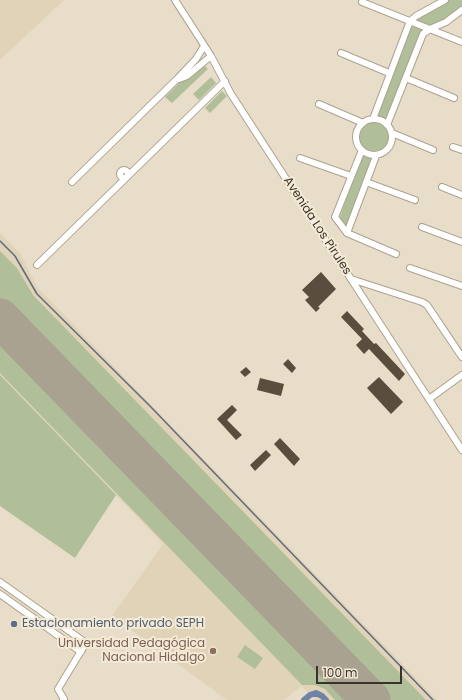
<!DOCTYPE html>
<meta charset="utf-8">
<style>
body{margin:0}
#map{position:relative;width:462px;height:700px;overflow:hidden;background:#e8ddc8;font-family:Poppins,sans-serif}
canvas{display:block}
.scale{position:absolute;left:316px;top:666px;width:86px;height:18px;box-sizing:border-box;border:2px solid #38332b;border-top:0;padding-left:5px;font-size:12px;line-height:14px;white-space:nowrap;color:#38332b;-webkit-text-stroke:3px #f5ead5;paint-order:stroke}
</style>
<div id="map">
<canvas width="462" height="700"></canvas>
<div class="scale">100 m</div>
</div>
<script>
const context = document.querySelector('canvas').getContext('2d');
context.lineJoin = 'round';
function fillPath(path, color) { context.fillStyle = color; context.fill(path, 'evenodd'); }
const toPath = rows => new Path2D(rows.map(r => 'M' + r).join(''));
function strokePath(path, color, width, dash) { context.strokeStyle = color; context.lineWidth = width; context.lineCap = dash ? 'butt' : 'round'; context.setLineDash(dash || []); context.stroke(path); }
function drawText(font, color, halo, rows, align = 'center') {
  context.font = font + ' Poppins,sans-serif'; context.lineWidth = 4; context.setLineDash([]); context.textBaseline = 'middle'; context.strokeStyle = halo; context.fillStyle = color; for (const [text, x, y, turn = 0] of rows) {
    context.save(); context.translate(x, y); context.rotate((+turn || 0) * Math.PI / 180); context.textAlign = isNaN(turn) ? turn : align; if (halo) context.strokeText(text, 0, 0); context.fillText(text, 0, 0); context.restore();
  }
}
const built = toPath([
 [0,0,64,0,0,60],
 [0,233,20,253,37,287,437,700,314,700,315,699,301,686,284,700,227,700,112,616,163,544,0,375]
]);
const green = toPath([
 [446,0,462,0,462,10,424,32,388,127,393,136,393,144,389,152,383,157,376,159,346,231,339,220,361,154,356,147,355,139,357,131,363,125,373,121,409,22],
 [203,64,208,69,172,103,165,97,180,82,188,79],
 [211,77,216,83,199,100,193,94],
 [222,91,227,96,210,113,205,108],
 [0,251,17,268,33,295,426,700,386,700,0,301],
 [0,334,355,700,335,700,325,689,315,685,302,685,0,373],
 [0,375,116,495,75,558,0,506],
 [245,645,263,658,255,669,237,657]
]);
const stream = toPath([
 [0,241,15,256,37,294,149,405,433,700]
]);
const canal = toPath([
 [304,700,310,695,316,693,322,696,326,700]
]);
const runway = toPath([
 [0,318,371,700]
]);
const building = toPath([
 [321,272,336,289,318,307,320,308,316,312,305,300,309,297,302,290],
 [347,311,364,329,362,331,374,344,376,343,405,374,399,381,369,349,364,354,356,345,362,339,341,317],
 [288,359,296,368,292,373,283,364],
 [246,367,251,372,245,377,240,372],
 [379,377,403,402,391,414,367,388],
 [260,378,284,384,281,396,257,390],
 [232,405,237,410,227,420,242,435,236,440,217,419],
 [280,438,300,459,294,466,274,444],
 [266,450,271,455,255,471,250,465]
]);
const minor = toPath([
 [175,0,211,56,231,94,462,450],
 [362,2,462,42],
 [341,53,389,73],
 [406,78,454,98],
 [179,79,187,76,211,56],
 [319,104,363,123],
 [373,119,410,21,416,16,445,0],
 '356 137a18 18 0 1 1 36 0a18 18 0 1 1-36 0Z',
 [387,125,423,34,430,29,446,22,462,10],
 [392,133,433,150],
 [453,147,462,150],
 [362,150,335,217,347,233,376,156],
 [300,158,351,176],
 '120 174a4 4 0 1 1 8 0a4 4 0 1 1-8 0Z',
 [72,182,177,79,196,59,204,46],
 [366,182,415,200],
 [442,187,462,195],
 [422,227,462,242],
 [347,233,396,254],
 [37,265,225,81],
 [410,268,462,286],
 [351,279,422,302,427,305,462,357],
 [429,399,462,375],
 [0,582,86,643,58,689,64,699,63,700],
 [0,594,81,652]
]);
const markers = [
 [14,624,4,"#5c6f8a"],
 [213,651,4,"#8d6e63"]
];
const streetNames = [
 ["Avenida Los Pirules",317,226,57]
];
const serviceNames = [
 ["Estacionamiento privado SEPH",22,624]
];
const educationNames = [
 ["Universidad Pedagógica",205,644],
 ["Nacional Hidalgo",205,658]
];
fillPath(built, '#e1d3b7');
fillPath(green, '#b0bf9a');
strokePath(stream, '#5f6b81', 1.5);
strokePath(canal, '#7083a6', 6);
strokePath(runway, '#aaa291', 39);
fillPath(building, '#5a4d3d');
strokePath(minor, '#aca28e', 8);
strokePath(minor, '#fff', 6);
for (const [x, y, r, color] of markers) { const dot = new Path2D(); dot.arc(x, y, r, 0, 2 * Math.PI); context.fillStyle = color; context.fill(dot); strokePath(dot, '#f5ead5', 1.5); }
drawText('12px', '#38332b', '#f5ead5', streetNames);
drawText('12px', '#4e5e75', '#f5ead5', serviceNames, 'left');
drawText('12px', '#785e54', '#f5ead5', educationNames, 'right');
</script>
